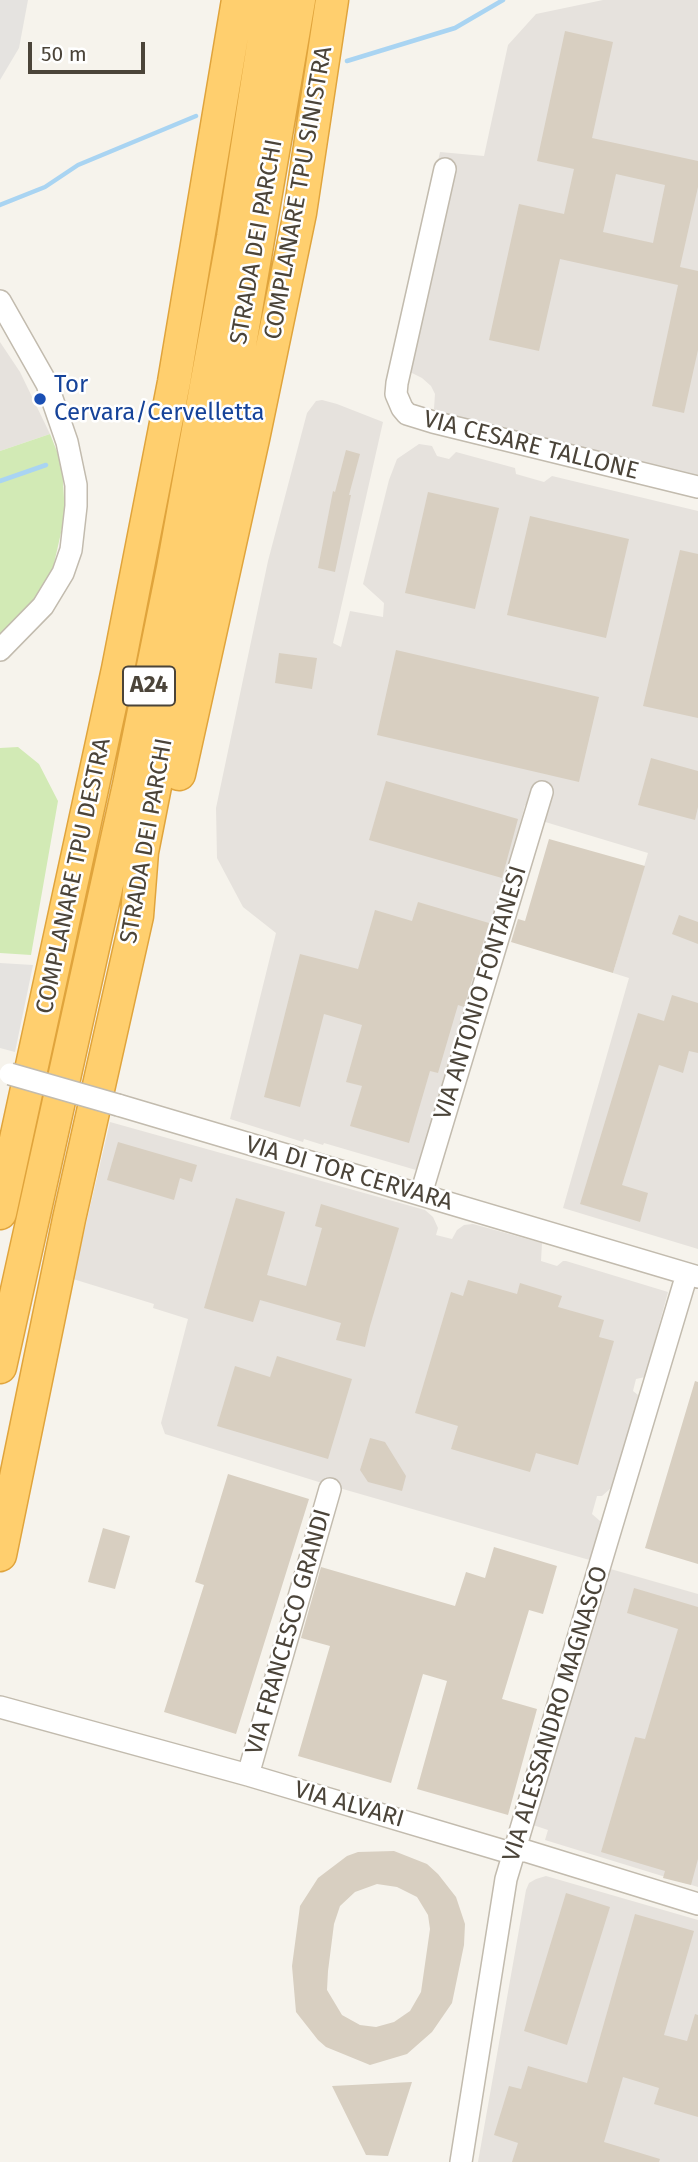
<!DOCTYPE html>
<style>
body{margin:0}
#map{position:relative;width:698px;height:2162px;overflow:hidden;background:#f6f3ec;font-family:"Fira Sans",sans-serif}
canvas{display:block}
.scale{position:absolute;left:28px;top:42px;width:117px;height:32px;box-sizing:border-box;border:4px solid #4b4439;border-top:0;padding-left:9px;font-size:21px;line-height:24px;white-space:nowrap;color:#4b4439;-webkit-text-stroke:5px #fff;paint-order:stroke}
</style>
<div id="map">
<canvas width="698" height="2162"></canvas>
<div class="scale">50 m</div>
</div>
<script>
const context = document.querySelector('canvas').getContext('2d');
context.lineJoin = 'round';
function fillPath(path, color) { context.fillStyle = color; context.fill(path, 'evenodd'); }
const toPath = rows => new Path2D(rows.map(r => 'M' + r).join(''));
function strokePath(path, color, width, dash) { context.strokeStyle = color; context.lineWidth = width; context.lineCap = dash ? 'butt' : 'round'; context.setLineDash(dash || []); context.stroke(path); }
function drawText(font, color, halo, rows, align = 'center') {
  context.font = font + ' "Fira Sans",sans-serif'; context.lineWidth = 5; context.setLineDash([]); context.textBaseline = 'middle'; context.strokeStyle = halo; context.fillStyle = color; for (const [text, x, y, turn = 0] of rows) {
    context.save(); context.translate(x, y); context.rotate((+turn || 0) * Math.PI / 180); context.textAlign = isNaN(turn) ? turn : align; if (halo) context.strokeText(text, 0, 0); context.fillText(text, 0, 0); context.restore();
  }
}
const industrial = toPath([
 [603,0,698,0,698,476,436,412,434,409,435,394,431,386,422,378,406,370,395,354,440,152,484,156,508,45,536,14],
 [0,342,20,372,50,434,0,451],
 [322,400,337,404,383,422,333,643,341,647,350,611,383,617,384,603,363,584,389,480,397,459,419,444,432,446,437,456,449,459,456,452,515,468,516,474,544,482,552,476,698,511,698,1249,563,1208,629,978,613,973,648,853,542,821,545,810,525,805,506,879,416,1170,324,1143,323,1145,304,1139,303,1142,230,1119,276,933,243,907,217,858,216,808,268,561,307,413,316,401],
 [110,1122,425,1210,433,1217,438,1228,436,1235,452,1239,457,1230,464,1225,473,1224,542,1243,541,1261,557,1266,563,1261,566,1261,668,1292,645,1377,636,1379,633,1391,638,1395,637,1403,611,1488,602,1496,597,1496,592,1514,600,1521,602,1525,593,1561,322,1483,165,1434,161,1423,188,1319,153,1308,154,1304,73,1279],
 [607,1568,698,1594,698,1887,545,1840,548,1830,533,1825],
 [546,1876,698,1920,698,2162,478,2162,526,1890,529,1883,536,1879]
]);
const green = toPath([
 [50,434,62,464,65,515,53,568,25,614,0,637,0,451],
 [18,747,39,764,58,801,31,955,0,953,0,748]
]);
const parking = toPath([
 [0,0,28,0,19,48,0,80],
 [0,963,33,965,15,1052,0,1048]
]);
const stream = toPath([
 [347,61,455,28,503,0],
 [0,205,45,187,78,165,196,116],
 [0,481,46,465]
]);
const building = toPath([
 [565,31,613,42,592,138,698,161,698,187,680,267,698,271,698,350,684,413,652,406,678,285,560,259,539,351,489,340,519,204,564,214,574,169,537,161],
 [616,174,665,185,653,243,603,232],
 [346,450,360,454,349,495,351,495,335,572,318,568,333,491,335,492],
 [428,492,499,508,475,609,405,593],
 [530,516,629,539,606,638,507,615],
 [680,550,698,554,698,718,643,706],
 [396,650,599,697,579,782,377,735],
 [279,653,317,658,312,689,275,683],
 [651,758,698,771,698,807,695,820,638,805],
 [386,781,518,819,502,878,369,840],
 [549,839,645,866,613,973,511,942,518,919,525,921],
 [418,902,489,923,464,1007,458,1005,438,1073,430,1071,409,1143,350,1126,362,1086,346,1082,362,1025,324,1014,300,1107,264,1097,300,954,358,969,375,910,412,921],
 [679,915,698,922,698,944,672,934],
 [672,995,698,1003,698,1053,689,1051,683,1073,659,1065,622,1185,648,1193,640,1222,580,1204,638,1013,664,1021],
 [118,1142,197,1165,192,1182,180,1178,174,1200,107,1180],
 [236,1198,285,1212,267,1275,306,1286,322,1228,315,1226,321,1204,399,1228,370,1326,365,1347,336,1340,341,1323,260,1300,253,1322,204,1308],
 [468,1280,517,1294,520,1283,562,1296,558,1307,604,1320,599,1337,614,1341,578,1465,536,1453,530,1472,451,1449,458,1426,415,1413,451,1292,463,1296],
 [277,1356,352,1379,328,1459,217,1426,235,1366,270,1377],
 [695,1381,698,1382,698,1564,645,1548],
 [370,1438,385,1442,406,1476,402,1491,368,1482,360,1470],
 [228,1474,309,1499,236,1734,164,1712,204,1585,195,1582],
 [103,1528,130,1536,115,1589,88,1582],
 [494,1547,557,1566,543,1614,529,1610,502,1699,537,1709,508,1815,417,1789,447,1681,423,1674,391,1783,298,1756,330,1646,301,1638,321,1567,455,1606,466,1572,485,1578],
 [634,1588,698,1607,698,1859,691,1885,663,1878,665,1871,601,1852,635,1737,645,1739,678,1629,627,1613],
 [394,1851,427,1864,438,1874,456,1897,465,1924,464,1945,452,2003,432,2032,407,2054,370,2065,326,2047,318,2040,296,2012,292,1966,300,1906,318,1878,347,1856,358,1852],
 [377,1884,397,1887,417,1897,428,1915,430,1929,421,1992,410,2011,394,2022,376,2027,360,2025,342,2015,327,1990,328,1971,334,1924,340,1906,355,1892],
 [566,1893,610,1907,567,2045,524,2031],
 [635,1914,694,1931,664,2035,687,2041,695,2014,698,2015,698,2117,654,2104,659,2088,623,2077,604,2142,660,2159,659,2162,512,2162,518,2143,494,2135,509,2086,521,2089,528,2066,587,2083],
 [412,2082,388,2156,366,2155,332,2086]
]);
const minor = toPath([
 [445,169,397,383,396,394,402,408,407,414,433,422,698,487],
 [0,301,47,384,67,442,76,485,76,506,71,550,63,573,43,606,0,650],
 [118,1105,698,1277],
 [421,1194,542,792],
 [0,1707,248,1775,504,1851,526,1851,698,1904],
 [248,1775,330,1489],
 [461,2162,506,1879,687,1274]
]);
const highway = toPath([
 [179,774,253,439,300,213,332,0],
 [0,1213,118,669,174,382,238,0],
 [0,1367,129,785,173,568,233,237,270,0],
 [0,1555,69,1219,137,916,142,852,225,432,299,0]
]);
const minorBridge = toPath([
 [10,1074,118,1105]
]);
const markers = [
 [40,399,7,"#1a4fb4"]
];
const shields = [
 [149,686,52]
];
const shieldNames = [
 ["A24",149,686]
];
const streetNames = [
 ["COMPLANARE TPU SINISTRA",299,193,-80],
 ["STRADA DEI PARCHI",257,242,-80],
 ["VIA CESARE TALLONE",531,446,14],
 ["STRADA DEI PARCHI",147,841,-80],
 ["COMPLANARE TPU DESTRA",74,876,-78],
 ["VIA ANTONIO FONTANESI",481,993,-73],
 ["VIA DI TOR CERVARA",349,1174,16],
 ["VIA FRANCESCO GRANDI",289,1632,-74],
 ["VIA ALESSANDRO MAGNASCO",556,1714,-73],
 ["VIA ALVARI",349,1805,16]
];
const transitNames = [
 ["Tor",54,385],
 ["Cervara/Cervelletta",54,413]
];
fillPath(industrial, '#e6e2dd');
fillPath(green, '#d2eab5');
fillPath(parking, '#e5e3e0');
strokePath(stream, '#a9d4f2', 4.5);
fillPath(building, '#d8cfc1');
strokePath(minor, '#c2bbae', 24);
strokePath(highway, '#e0a43c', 35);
strokePath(minor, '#fff', 21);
strokePath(highway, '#ffcf6e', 32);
strokePath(minorBridge, '#c2bbae', 24, []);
strokePath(minorBridge, '#fff', 21);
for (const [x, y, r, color] of markers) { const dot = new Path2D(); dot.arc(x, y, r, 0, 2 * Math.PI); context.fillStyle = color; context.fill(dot); strokePath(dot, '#fff', 2.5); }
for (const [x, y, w] of shields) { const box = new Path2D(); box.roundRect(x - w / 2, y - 19.5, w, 39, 5); context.fillStyle = '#fff'; context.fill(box); strokePath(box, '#4b4439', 2); }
drawText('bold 23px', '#4b4439', null, shieldNames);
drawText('24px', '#4b4439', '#fff', streetNames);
drawText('24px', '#164399', '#fff', transitNames, 'left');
</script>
